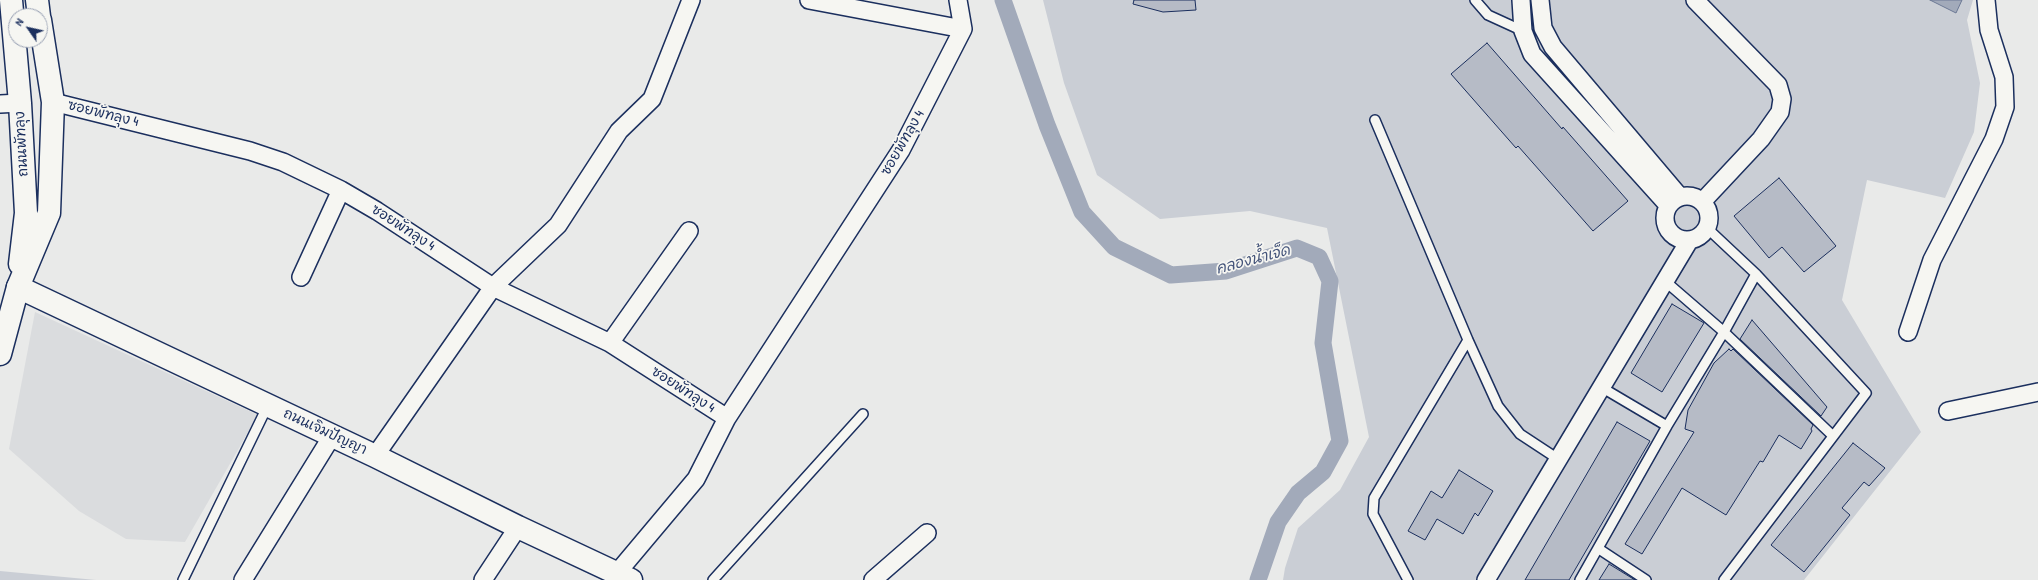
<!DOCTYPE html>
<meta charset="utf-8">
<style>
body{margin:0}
#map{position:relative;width:2038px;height:580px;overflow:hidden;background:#e9eae9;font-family:"Patrick Hand",sans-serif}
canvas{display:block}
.north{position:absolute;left:8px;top:8px;width:40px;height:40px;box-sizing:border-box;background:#f6f6f2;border:1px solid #9ea6b7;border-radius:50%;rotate:304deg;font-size:11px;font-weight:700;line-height:16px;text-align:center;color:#1b2f5e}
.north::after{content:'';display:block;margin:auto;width:14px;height:18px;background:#1b2f5e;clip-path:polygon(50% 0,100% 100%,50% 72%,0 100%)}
</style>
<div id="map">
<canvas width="2038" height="580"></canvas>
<div class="north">N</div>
</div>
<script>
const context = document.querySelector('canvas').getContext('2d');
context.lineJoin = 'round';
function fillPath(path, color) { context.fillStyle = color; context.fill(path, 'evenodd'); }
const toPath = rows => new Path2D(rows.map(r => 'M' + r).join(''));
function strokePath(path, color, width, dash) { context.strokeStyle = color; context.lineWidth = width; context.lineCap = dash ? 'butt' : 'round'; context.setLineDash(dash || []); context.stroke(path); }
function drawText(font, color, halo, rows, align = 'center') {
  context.font = font + ' "Patrick Hand","Playpen Sans Thai",sans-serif'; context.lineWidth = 3.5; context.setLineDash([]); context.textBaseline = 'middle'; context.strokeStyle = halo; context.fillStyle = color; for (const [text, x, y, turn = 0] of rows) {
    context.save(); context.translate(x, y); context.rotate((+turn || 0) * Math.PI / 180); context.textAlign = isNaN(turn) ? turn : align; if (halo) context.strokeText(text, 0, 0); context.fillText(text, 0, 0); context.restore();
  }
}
const built = toPath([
 [35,312,258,415,185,542,126,539,79,511,9,449]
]);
const green = toPath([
 [1043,0,1973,0,1967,20,1980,83,1974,132,1945,198,1867,180,1842,300,1921,432,1804,580,1283,580,1285,568,1298,528,1340,490,1369,437,1327,228,1250,211,1160,219,1097,175,1064,83],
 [0,571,96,580,0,580]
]);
const water = toPath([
 [1930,0,1962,0,1956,13,1930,0]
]);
const canal = toPath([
 [1003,0,1047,125,1082,212,1114,247,1171,275,1226,271,1297,248,1319,257,1330,281,1323,343,1340,441,1323,472,1298,493,1278,522,1258,580]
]);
const building = toPath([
 [1134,0,1195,0,1196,10,1163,12,1133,4,1134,0],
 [1487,43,1562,129,1563,127,1628,201,1593,231,1518,146,1516,148,1451,74,1487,43],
 [1779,178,1836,246,1804,272,1782,247,1769,258,1734,216,1779,178],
 [1672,304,1704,323,1662,392,1631,373,1672,304],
 [1752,320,1827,407,1821,416,1740,339,1752,320],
 [1729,349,1731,351,1733,349,1813,425,1811,429,1812,431,1801,449,1779,435,1763,462,1760,461,1726,515,1682,488,1642,554,1625,544,1694,432,1685,429,1688,410,1714,363,1729,349],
 [1617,422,1650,441,1569,580,1525,580,1617,422],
 [1853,443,1885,468,1869,486,1864,482,1842,508,1850,515,1804,572,1771,545,1853,443],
 [1459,470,1493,491,1478,516,1475,513,1463,534,1437,519,1425,540,1408,531,1431,491,1442,498,1459,470],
 [1609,564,1635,580,1599,580,1609,564]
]);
const lane = toPath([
 [1475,0,1488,15,1523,31],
 [1375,120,1468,340,1498,406,1520,434,1558,459],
 [1707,228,1756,274,1866,393,1724,580],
 [1665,281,1724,332,1832,435],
 [1601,387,1667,426],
 [1599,549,1646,580],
 [183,580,268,405],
 [713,580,863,414],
 [1408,580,1373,514,1374,498,1468,340],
 [1580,580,1667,426,1724,332,1756,274]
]);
const street = toPath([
 [809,0,963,29],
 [1521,0,1523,31,1532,54,1668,205],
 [1540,0,1543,28,1553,47,1680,197],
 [1695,0,1778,85,1782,99,1780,112,1761,139,1702,202],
 [53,102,250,151,283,162,341,190,377,211,493,287,610,343,727,418],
 [0,104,20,103],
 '1665 218a22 22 0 1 1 44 0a22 22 0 1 1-44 0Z',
 [301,277,341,190],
 [1908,332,1932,260,1994,139,2005,107,2004,77,1989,30,1986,0],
 [610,343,689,231],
 [1948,411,2038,392],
 [375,456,493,287,558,225,619,131,652,99,691,0],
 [617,573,696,479,727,418,901,150,963,29,958,0],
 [243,580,332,436],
 [483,580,518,527],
 [873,580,927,533],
 [1486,580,1689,241]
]);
const secondary = toPath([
 [18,287,375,456,518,527,631,580]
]);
const primary = toPath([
 [11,0,20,103,26,213,20,264],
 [37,0,39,16],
 [0,354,18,287,49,213,53,102,40,20]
]);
const streetNames = [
 ["ซอยพัทลุง 4",103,114,14],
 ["ซอยพัทลุง 4",903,143,-60],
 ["ถนนพัทลุง",22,144,-93],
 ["ซอยพัทลุง 4",403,228,33],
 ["ซอยพัทลุง 4",683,390,33],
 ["ถนนเจิมปัญญา",325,432,25]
];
const waterNames = [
 ["คลองน้ำเจ็ด",1253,260,-15]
];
fillPath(built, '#dadcde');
fillPath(green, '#caced5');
fillPath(water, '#a2aaba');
strokePath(water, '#6c7995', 1);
strokePath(canal, '#a2aaba', 17);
fillPath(building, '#b6bbc6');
strokePath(building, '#1b2f5e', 1);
strokePath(lane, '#1b2f5e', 12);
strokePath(street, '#1b2f5e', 20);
strokePath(secondary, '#1b2f5e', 25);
strokePath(primary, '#1b2f5e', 25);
strokePath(lane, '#f6f6f2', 9);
strokePath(street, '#f6f6f2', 17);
strokePath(secondary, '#f6f6f2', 22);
strokePath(primary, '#f6f6f2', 22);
drawText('14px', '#1b2f5e', '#f6f6f2', streetNames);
drawText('italic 15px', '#44547a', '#f6f6f2', waterNames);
</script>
